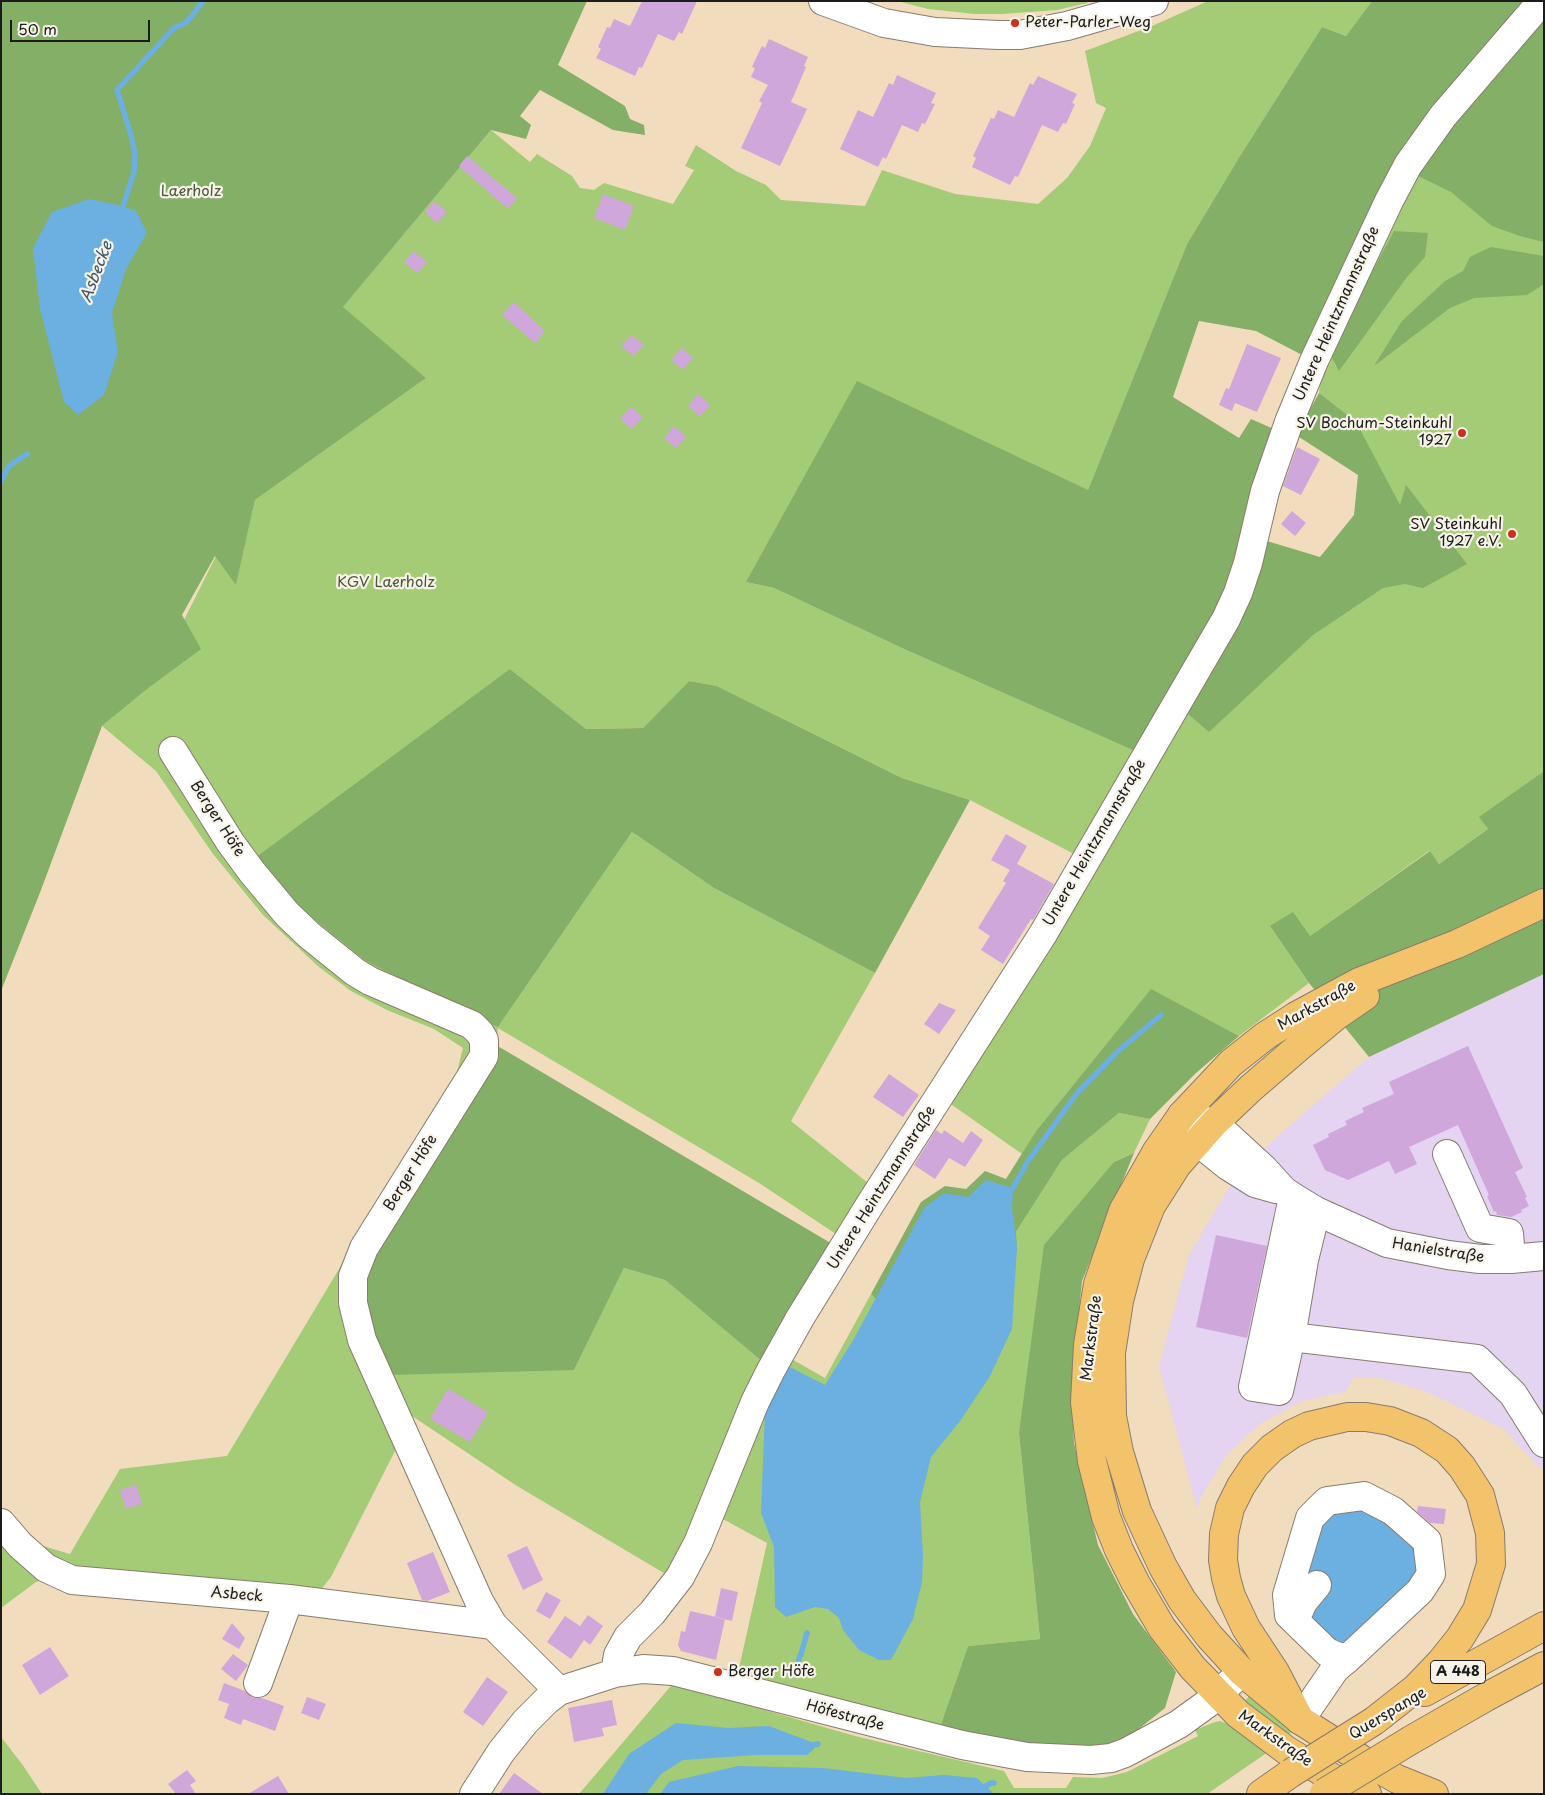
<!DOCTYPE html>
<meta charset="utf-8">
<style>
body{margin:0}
#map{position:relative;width:1545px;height:1795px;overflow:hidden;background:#f2dcbe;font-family:"Playpen Sans",sans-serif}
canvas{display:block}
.frame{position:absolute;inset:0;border:2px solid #1c1c1c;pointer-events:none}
.scale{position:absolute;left:10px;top:20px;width:140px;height:22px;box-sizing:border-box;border:2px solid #1c1c1c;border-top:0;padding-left:6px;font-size:15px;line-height:18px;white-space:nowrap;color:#1c1c1c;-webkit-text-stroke:4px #f7f3e8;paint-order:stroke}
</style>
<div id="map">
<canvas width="1545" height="1795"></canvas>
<div class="frame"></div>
<div class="scale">50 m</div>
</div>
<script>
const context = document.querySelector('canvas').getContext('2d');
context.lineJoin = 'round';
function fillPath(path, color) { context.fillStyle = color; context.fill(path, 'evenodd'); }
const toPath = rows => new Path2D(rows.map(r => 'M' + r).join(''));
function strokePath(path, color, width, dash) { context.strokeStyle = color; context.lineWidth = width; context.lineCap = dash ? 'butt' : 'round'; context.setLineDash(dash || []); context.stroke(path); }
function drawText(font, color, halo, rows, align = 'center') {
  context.font = font + ' "Playpen Sans",sans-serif'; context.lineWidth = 4.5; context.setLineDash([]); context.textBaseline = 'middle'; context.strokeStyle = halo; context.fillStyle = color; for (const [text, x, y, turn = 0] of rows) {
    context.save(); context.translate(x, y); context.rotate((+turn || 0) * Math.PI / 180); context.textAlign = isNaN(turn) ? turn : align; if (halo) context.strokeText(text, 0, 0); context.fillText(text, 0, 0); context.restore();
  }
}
const built = toPath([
 [1544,974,1544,1469,1536,1464,1504,1429,1427,1392,1382,1378,1353,1378,1345,1392,1302,1401,1261,1423,1227,1454,1201,1497,1197,1509,1159,1366,1189,1255,1228,1189,1270,1143,1369,1057]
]);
const green = toPath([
 [897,1,1089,1,1087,3,1057,10,1002,14,975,14,928,9],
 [1208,1,1372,1,1346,36,1322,27,1240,156,1187,244,1088,490,746,582,774,588,904,649,1137,752,1078,856,970,800,902,778,717,686,689,681,643,728,586,729,510,669,498,1027,632,832,714,888,875,973,791,1121,873,1187,842,1238,759,1183,498,1028,496,1045,574,1370,624,1268,665,1280,764,1363,701,1515,669,1576,517,1486,409,1414,398,1445,331,1577,318,1593,54,1576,36,1582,1,1608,1,1508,40,1545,70,1554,120,1469,227,1456,457,1072,463,1048,434,1029,387,1010,351,991,319,967,263,915,213,854,156,771,102,726,151,686,216,556,236,584,255,500,426,378,342,308,491,130,530,162,537,154,572,176,580,188,594,190,604,183,673,204,694,170,685,166,696,145,736,171,766,185,781,200,865,206,882,170,955,194,1038,204,1067,178,1090,146,1106,108,1096,103,1085,51,1152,26],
 [1544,17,1544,771,1480,817,1488,829,1439,864,1429,851,1310,936,1270,926,1309,983,1239,1036,1151,990,1036,1131,1022,1154,945,1100,1241,602,1320,557,1374,511,1351,426,1319,393,1323,355,1406,183],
 [1119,1113,1150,1119,1134,1153,1114,1162,1019,1433,1040,1639,968,1646,940,1727,737,1677,767,1543,721,1518,788,1357,825,1378,871,1294,886,1310,1016,1232,1062,1160],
 [675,1681,765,1710,855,1736,1004,1771,1014,1788,1066,1788,1073,1777,1102,1778,1127,1772,1198,1736,1195,1730,1215,1722,1220,1721,1231,1725,1268,1752,1207,1794,579,1794],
 [1249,1696,1271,1715,1292,1732,1280,1740,1239,1708],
 [1,1737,22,1764,42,1794,1,1794]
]);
const forest = toPath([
 [1,1,587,1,558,65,625,106,630,119,644,125,645,135,613,130,540,90,520,116,531,125,526,139,491,130,343,307,426,378,255,500,236,585,215,556,182,615,201,649,151,686,102,726,41,890,1,991],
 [1372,1,1544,1,1544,242,1520,236,1492,226,1451,192,1398,166,1306,357,1256,331,1199,321,1173,397,1239,438,1251,419,1276,430,1247,535,1320,557,1354,515,1358,475,1296,435,1319,393,1356,422,1400,505,1406,485,1467,564,1423,588,1405,584,1383,588,1313,635,1209,732,1168,697,1137,752,904,649,774,588,746,582,857,381,1088,490,1187,244,1240,156,1322,27,1346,36],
 [1394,231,1428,233,1425,257,1407,277,1339,371,1329,352],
 [1491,247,1544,256,1544,284,1527,295,1474,298,1450,308,1374,366,1402,321,1445,281,1463,271,1470,257],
 [510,669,586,729,643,728,689,681,717,686,902,778,970,800,875,973,714,888,632,832,498,1027,366,961,300,908,255,858],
 [1544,771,1544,974,1369,1057,1309,983,1270,926,1293,912,1310,936,1430,851,1439,864,1488,829,1479,817],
 [1151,989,1239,1036,1196,1073,1150,1119,1119,1113,1062,1160,1016,1232,1017,1252,886,1310,871,1294,921,1202,945,1186,966,1189,985,1171,1006,1179,1036,1131],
 [496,1045,834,1245,764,1363,665,1280,624,1268,574,1370,388,1375,366,1330,362,1286,368,1254],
 [1134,1153,1082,1281,1071,1389,1074,1443,1098,1545,1133,1614,1176,1672,1165,1708,1120,1744,1020,1748,940,1727,968,1646,1040,1639,1019,1433,1044,1245,1114,1162]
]);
const water = toPath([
 [89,199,123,206,136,211,147,233,126,269,112,313,118,352,104,395,78,415,64,402,40,309,33,248,52,212],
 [986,1180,1013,1188,1012,1208,1017,1247,1012,1329,990,1376,960,1421,931,1457,920,1502,923,1556,922,1582,913,1619,891,1660,879,1660,859,1650,843,1630,839,1618,828,1609,815,1607,786,1617,775,1607,774,1547,761,1513,765,1411,788,1366,825,1385,855,1337,924,1208,944,1193,968,1197],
 [1362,1504,1412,1539,1421,1576,1355,1642,1333,1646,1294,1595,1322,1514],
 [676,1723,729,1728,769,1726,814,1743,814,1749,807,1755,756,1755,683,1760,661,1774,646,1794,603,1794,629,1754],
 [738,1766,823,1768,906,1778,944,1775,977,1778,993,1793,660,1794,669,1782]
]);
const stream = toPath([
 [123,214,123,206,134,172,135,154,131,135,117,90,174,28,185,23,191,17,203,1],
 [1,481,9,466,27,454],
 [1010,1193,1028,1161,1078,1092,1117,1052,1161,1015],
 [793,1674,801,1654,807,1633],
 [806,1747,818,1744],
 [972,1794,991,1783,994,1783]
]);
const building = toPath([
 [642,1,697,1,682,34,679,32,674,41,658,34,642,68,639,67,635,76,596,58,601,49,598,47,607,27,610,28,614,19,630,26],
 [769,39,808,57,804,66,806,67,791,102,807,109,780,166,741,148,762,103,759,101,768,85,751,77,755,68,752,67,758,54,762,46,765,48],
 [897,75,936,93,931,103,935,104,925,124,922,123,918,132,902,125,886,159,883,157,878,167,840,149,858,110,873,117,889,83,893,85],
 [1038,76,1077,94,1072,103,1075,104,1066,124,1063,123,1058,132,1042,125,1018,177,1015,176,1010,185,972,167,976,158,973,156,991,118,994,119,998,110,1014,117,1030,83,1033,85],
 [467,156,517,198,508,209,459,166],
 [603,194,634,206,625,230,594,218],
 [434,201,447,212,437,223,425,212],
 [414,251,427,262,417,273,404,262],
 [514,302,545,331,535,343,502,315],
 [632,335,644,345,633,356,621,346],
 [1247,344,1281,358,1257,412,1235,403,1232,411,1219,405,1226,388,1229,389],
 [682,348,693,358,683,370,671,360],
 [698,394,710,405,700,417,688,406],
 [631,407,643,417,632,429,620,419],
 [674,426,686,437,676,448,664,438],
 [1297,447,1320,459,1301,495,1283,486],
 [1292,511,1306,523,1295,536,1281,524],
 [1006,834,1027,846,1017,864,1054,884,1033,920,1031,919,1003,964,981,950,990,936,978,928,1006,883,1003,881,1010,870,991,860],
 [939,1003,956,1010,939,1034,924,1024],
 [1468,1046,1523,1168,1515,1172,1527,1197,1525,1198,1529,1206,1521,1210,1522,1212,1511,1217,1497,1215,1496,1211,1494,1212,1487,1196,1489,1195,1458,1125,1409,1147,1417,1164,1395,1174,1389,1161,1348,1180,1325,1170,1313,1145,1329,1137,1328,1134,1347,1125,1345,1121,1364,1112,1362,1108,1394,1094,1389,1082],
 [889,1074,919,1095,903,1117,873,1097],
 [936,1130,942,1134,944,1130,963,1143,971,1131,983,1140,965,1167,949,1158,935,1179,914,1165],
 [1216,1235,1267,1246,1247,1338,1196,1327],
 [448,1389,488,1412,470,1442,430,1419],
 [136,1485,142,1504,126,1509,120,1490],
 [1418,1506,1446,1509,1444,1524,1430,1523,1417,1512],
 [527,1546,543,1580,523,1590,507,1555],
 [433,1552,450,1592,427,1601,422,1600,407,1563],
 [721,1588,738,1592,732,1621,715,1617],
 [546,1592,561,1600,550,1619,536,1611],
 [690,1611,725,1619,716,1660,681,1651,678,1645,681,1631,685,1632],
 [588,1615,603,1626,590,1645,584,1640,571,1659,547,1642,565,1616,580,1626],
 [232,1623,245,1638,239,1649,222,1639],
 [50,1647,69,1676,40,1695,22,1665],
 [233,1654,248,1665,236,1681,221,1669],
 [487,1677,508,1692,483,1726,463,1712],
 [224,1683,245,1691,252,1697,262,1698,284,1706,275,1731,243,1719,241,1725,224,1718,229,1704,218,1700],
 [307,1697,326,1704,319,1720,301,1713],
 [612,1700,617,1725,602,1728,604,1736,574,1742,568,1708],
 [187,1770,196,1781,190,1785,196,1794,176,1794,168,1784],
 [514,1773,543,1794,499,1794],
 [278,1776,289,1794,248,1794]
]);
const minor = toPath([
 [823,1,884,23,935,32,998,35,1020,35,1067,26,1154,1],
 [173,751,230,842,252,872,287,914,309,935,355,972,370,981,472,1025,480,1033,484,1040,484,1056,364,1248,353,1276,353,1303,362,1340,479,1601,493,1625,559,1691],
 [1182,1115,1214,1123,1264,1169,1284,1191,1293,1197,1316,1211,1387,1243,1448,1255,1480,1259,1511,1259,1544,1256],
 [1185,1121,1197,1141,1228,1166,1255,1183,1276,1189],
 [1447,1154,1480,1228,1509,1233,1511,1259],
 [1316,1211,1304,1260,1291,1337,1477,1359,1513,1394,1544,1443],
 [1291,1337,1279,1391,1253,1387,1293,1197],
 [1,1523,20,1545,46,1568,72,1580,289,1599,493,1625],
 [1295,1620,1303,1602,1317,1585],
 [615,1673,618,1655,628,1637,652,1613,680,1577,698,1543,755,1402,771,1370,800,1318,869,1206,1043,934,1226,619,1238,593,1248,563,1265,491,1289,422,1314,361,1389,201,1408,165,1443,116,1542,1],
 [258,1683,289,1599],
 [1300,1720,1335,1669,1346,1660,1420,1591,1431,1574,1427,1541,1393,1511,1364,1496,1327,1501,1310,1518,1287,1595,1289,1615,1327,1652,1346,1660],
 [474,1794,501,1752,525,1722,547,1700,559,1691,615,1673,643,1669,673,1671,962,1745,1027,1757,1091,1760,1111,1758,1125,1753,1179,1724,1208,1703,1242,1672]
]);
const major = toPath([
 [1365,996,1336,1016,1300,1046,1251,1088,1214,1123,1177,1165,1151,1206,1130,1259,1119,1301,1111,1353,1112,1416,1119,1452,1137,1511,1163,1567,1182,1600,1209,1636,1242,1672,1300,1720,1361,1759,1397,1779,1434,1794],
 [1367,1794,1341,1783,1286,1750,1238,1714,1193,1668,1162,1628,1135,1582,1119,1550,1106,1517,1092,1461,1085,1402,1088,1345,1098,1284,1123,1211,1157,1151,1182,1115,1231,1063,1265,1036,1296,1016,1359,982,1457,944,1544,903]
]);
const highway = toPath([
 [1425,1692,1544,1626],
 [1300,1720,1275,1672,1246,1628,1231,1596,1226,1578,1223,1560,1224,1534,1230,1508,1241,1486,1255,1465,1272,1448,1292,1434,1309,1426,1347,1417,1366,1417,1390,1421,1421,1433,1447,1450,1462,1467,1480,1495,1490,1533,1491,1564,1477,1610,1460,1638,1440,1663,1416,1688,1374,1721],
 [1411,1740,1486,1697,1544,1666],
 [1261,1794,1291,1773]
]);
const highwayBridge = toPath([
 [1291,1773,1374,1721],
 [1324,1793,1411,1740]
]);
const markers = [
 [1015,23,5,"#c8321e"],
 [1462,433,5,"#c8321e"],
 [1512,534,5,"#c8321e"],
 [718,1672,5,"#c8321e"]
];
const shields = [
 [1458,1672,55]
];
const shieldNames = [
 ["A 448",1458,1672]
];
const poiNames = [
 ["Peter-Parler-Weg",1025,23],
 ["SV Bochum-Steinkuhl",1452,424,"right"],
 ["1927",1452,441,"right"],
 ["SV Steinkuhl",1502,525,"right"],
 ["1927 e.V.",1502,542,"right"],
 ["Berger Höfe",728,1672]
];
const parkNames = [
 ["Laerholz",191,192],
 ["KGV Laerholz",386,583]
];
const streetNames = [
 ["Untere Heintzmannstraße",1337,314,-66],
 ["Berger Höfe",217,819,57],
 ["Untere Heintzmannstraße",1095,843,-60],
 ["Markstraße",1317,1006,-29],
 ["Berger Höfe",411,1173,-58],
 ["Untere Heintzmannstraße",882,1188,-58],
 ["Hanielstraße",1438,1251,9],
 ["Markstraße",1092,1338,-83],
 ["Asbeck",237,1595,5],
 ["Querspange",1388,1714,-31],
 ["Höfestraße",845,1716,15],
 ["Markstraße",1275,1739,35]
];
const waterNames = [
 ["Asbecke",97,272,-69]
];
fillPath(built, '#e4d3f1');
fillPath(green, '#a4cb76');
fillPath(forest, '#83af67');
fillPath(water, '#6bb0e1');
strokePath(stream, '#6bb0e1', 5.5);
fillPath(building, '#d0a7da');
strokePath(minor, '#877c6d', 30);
strokePath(major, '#877c6d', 30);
strokePath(highway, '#877c6d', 30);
strokePath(minor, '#fff', 28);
strokePath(major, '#f2c36a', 28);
strokePath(highway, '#f2c36a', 28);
strokePath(highwayBridge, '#877c6d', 30, []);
strokePath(highwayBridge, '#f2c36a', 28);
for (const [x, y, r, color] of markers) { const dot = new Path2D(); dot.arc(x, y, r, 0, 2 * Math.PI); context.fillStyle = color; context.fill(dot); strokePath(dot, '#f7f3e8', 2); }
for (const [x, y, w] of shields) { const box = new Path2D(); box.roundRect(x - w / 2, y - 11.5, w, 23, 4); context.fillStyle = '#f7f3e8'; context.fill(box); strokePath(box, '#1c1c1c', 1); }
drawText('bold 14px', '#1c1c1c', null, shieldNames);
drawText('15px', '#1c1c1c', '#f7f3e8', poiNames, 'left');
drawText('15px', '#4c593c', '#f7f3e8', parkNames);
drawText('15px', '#1c1c1c', '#f7f3e8', streetNames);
drawText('italic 16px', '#3c576b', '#f7f3e8', waterNames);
</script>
